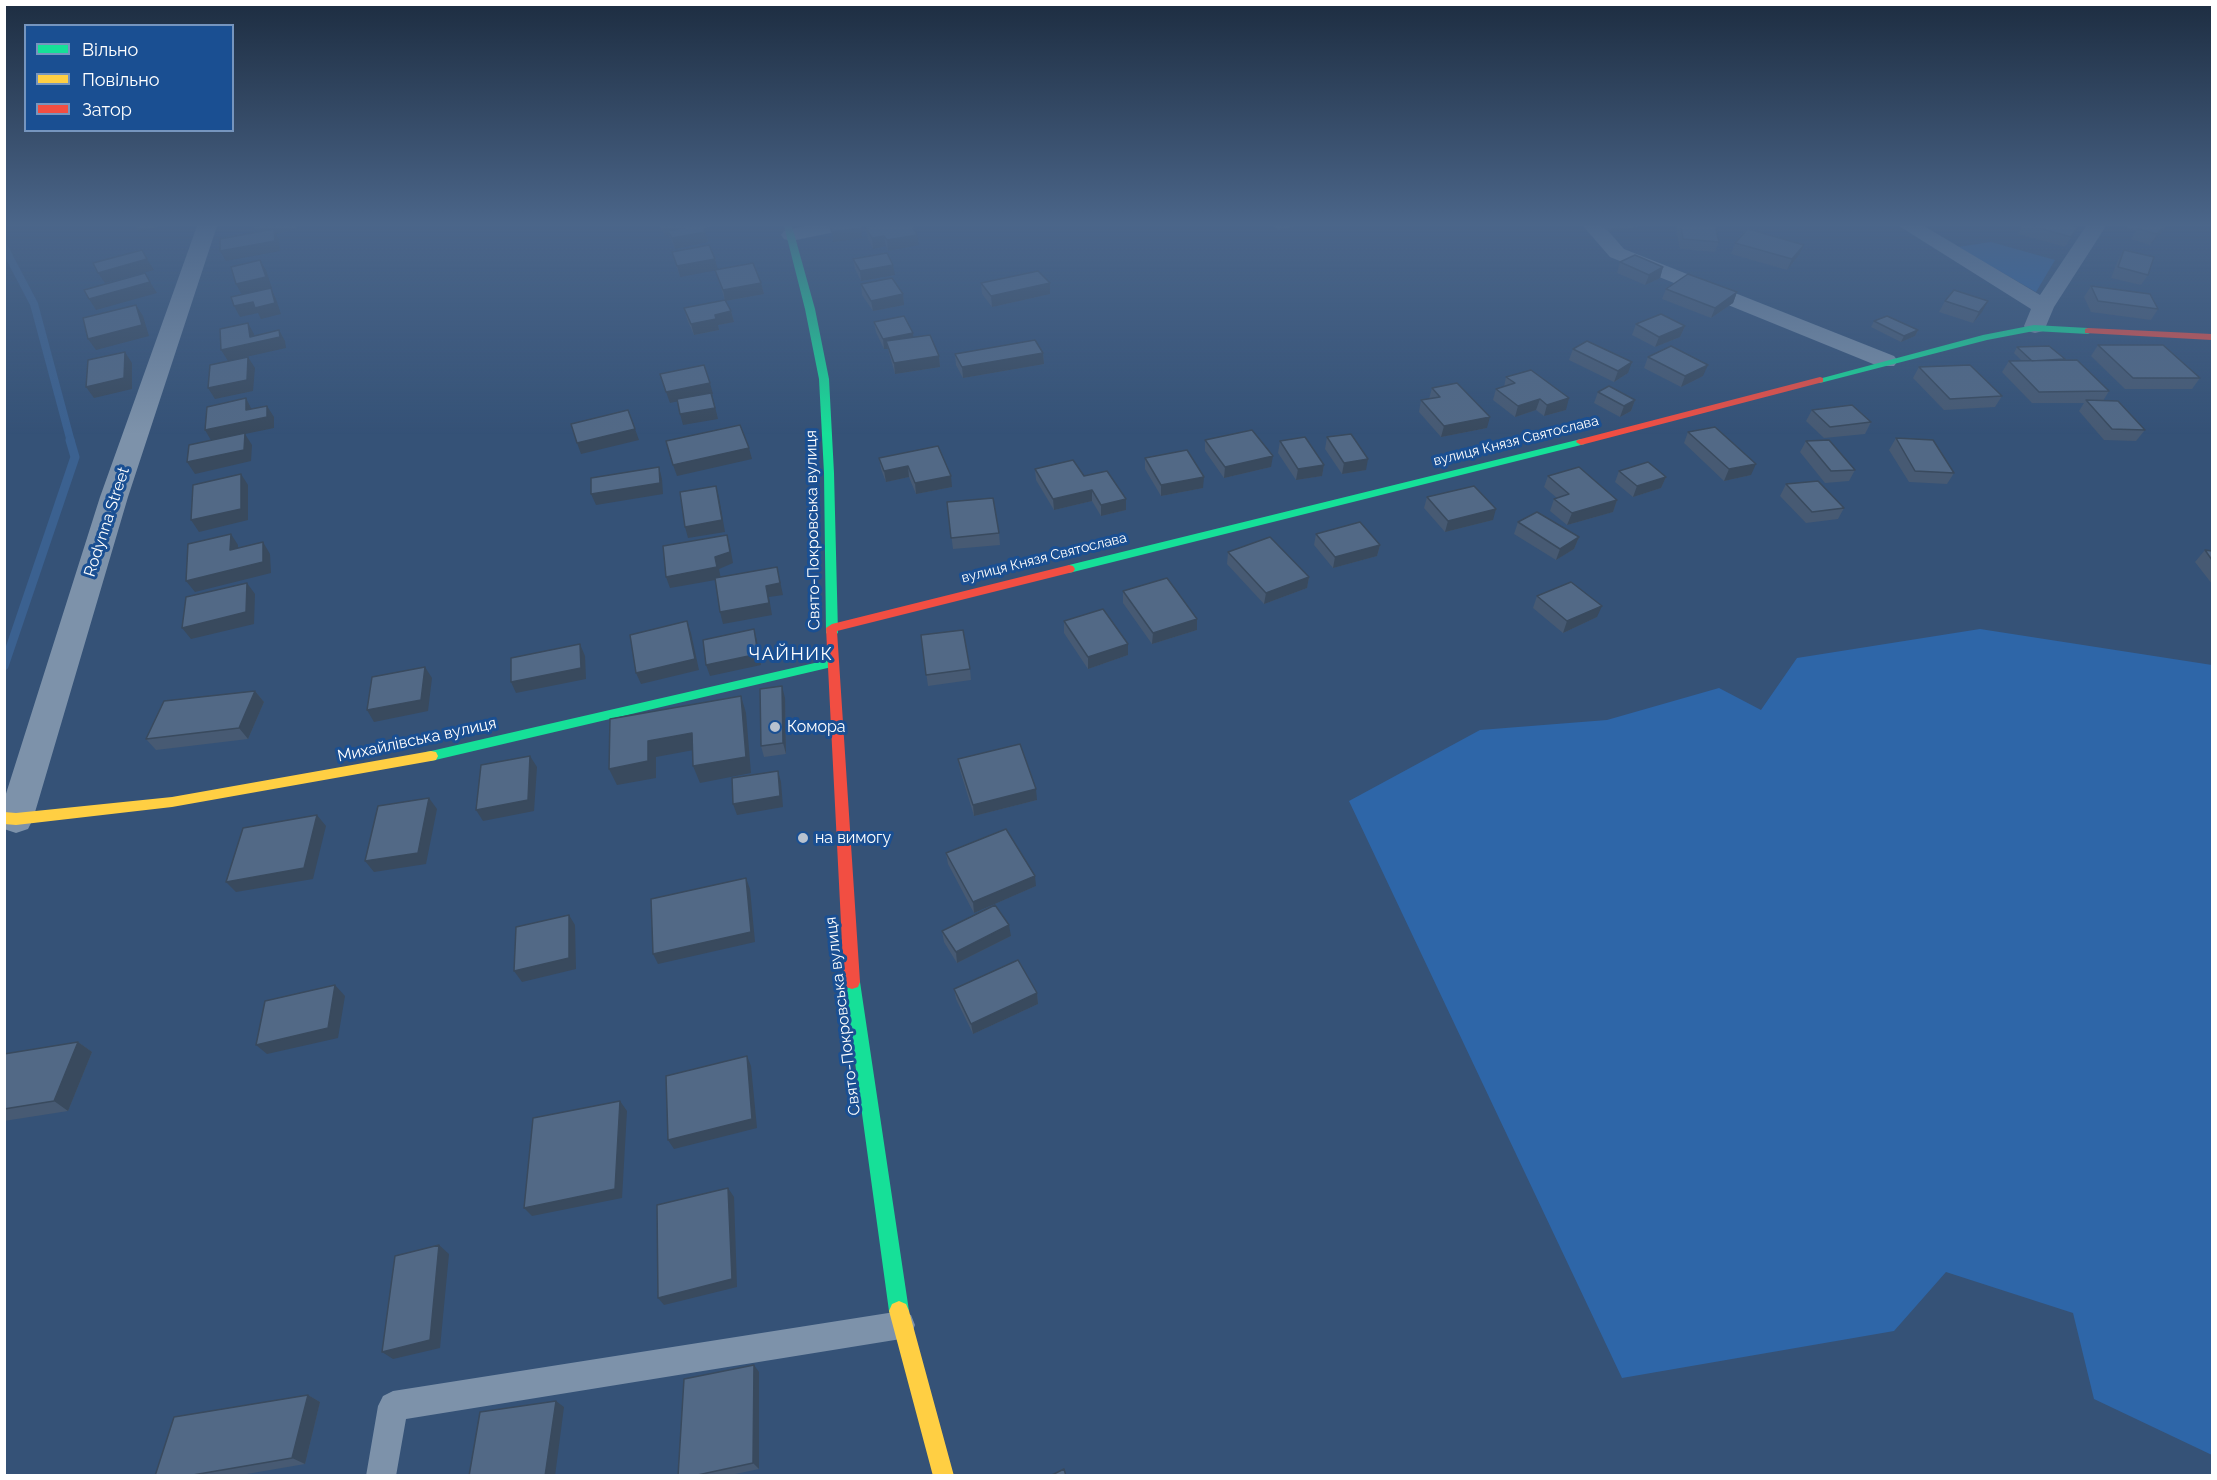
<!DOCTYPE html>
<meta charset="utf-8">
<style>
body{margin:0}
#map{position:relative;width:2217px;height:1480px;overflow:hidden;background:#355277;font-family:Raleway,sans-serif}
canvas{display:block}
.frame{position:absolute;inset:0;border:6px solid #fff;pointer-events:none}
.legend{position:absolute;left:24px;top:24px;width:210px;height:108px;box-sizing:border-box;background:#1a4f92;border:2px solid #7695be;margin:0;padding:8px 10px;list-style:none;font-size:18px;color:#fff}
.legend li{display:flex;align-items:center;gap:12px;height:30px}
.legend b{width:30px;border:2px solid #7695be}
</style>
<div id="map">
<canvas width="2217" height="1480"></canvas>
<div class="frame"></div>
<ul class="legend">
<li><b style="height:8px;background:#16e098"></b>Вільно</li>
<li><b style="height:8px;background:#ffcf43"></b>Повільно</li>
<li><b style="height:8px;background:#f24e42"></b>Затор</li>
</ul>
</div>
<script>
const context = document.querySelector('canvas').getContext('2d');
context.lineJoin = 'round';
function fillPath(path, color) { context.fillStyle = color; context.fill(path, 'evenodd'); }
const toPath = rows => new Path2D(rows.map(r => 'M' + r).join(''));
function strokePath(path, color, width, dash) { context.strokeStyle = color; context.lineWidth = width; context.lineCap = dash ? 'butt' : 'round'; context.setLineDash(dash || []); context.stroke(path); }
function drawText(font, color, halo, rows, align = 'center') {
  context.font = font + ' Raleway,sans-serif'; context.lineWidth = 6; context.setLineDash([]); context.textBaseline = 'middle'; context.strokeStyle = halo; context.fillStyle = color; for (const [text, x, y, turn = 0] of rows) {
    context.save(); context.translate(x, y); context.rotate((+turn || 0) * Math.PI / 180); context.textAlign = isNaN(turn) ? turn : align; if (halo) context.strokeText(text, 0, 0); context.fillText(text, 0, 0); context.restore();
  }
}
const green = toPath([
 [1991,242,2055,260,2036,292,1958,247],
 [1980,629,2212,665,2212,1455,2094,1399,2073,1313,1946,1272,1894,1331,1622,1378,1349,801,1480,730,1607,720,1719,688,1761,710,1797,658]
]);
const streamFar1 = toPath([
 [4,247,34,304,71,442]
]);
const stream = toPath([
 [4,666,75,457,70,440]
]);
const lane = toPath([
 [901,1311,911,1315,915,1325,911,1335,901,1339,406,1419,396,1476,366,1476,378,1406,383,1396,393,1391,901,1311]
]);
const street = toPath([
 [197,226,217,226,128,497,33,819,28,829,16,833,4,829,4,800,100,497,197,226],
 [804,226,848,226,845,230,791,241,784,239,781,235,784,231,804,226],
 [1583,226,1604,226,1624,249,1894,356,1898,361,1894,366,1878,366,1610,257,1583,226],
 [1899,226,1924,226,2040,295,2086,226,2106,226,2054,307,2046,326,2043,331,2035,333,2027,331,2024,326,2031,309,1899,226]
]);
const fast = toPath([
 [784,226,792,226,815,309,829,379,834,473,838,633,832,637,826,633,824,473,819,379,805,309,784,226],
 [2034,325,2088,328,2093,331,2088,334,2034,331,1987,340,1820,383,1815,380,1983,335,2034,325],
 [1581,439,1586,442,1585,444,1069,573,1063,569,1069,565,1581,439],
 [832,659,836,660,838,663,836,666,431,761,426,760,424,756,426,752,431,751,832,659],
 [852,975,858,977,860,982,909,1311,906,1318,899,1321,892,1318,889,1311,844,982,846,977,852,975]
]);
const slow = toPath([
 [431,751,436,752,438,756,436,760,431,761,172,807,16,825,4,824,4,812,16,813,172,797,431,751],
 [899,1301,906,1304,909,1311,954,1476,933,1476,889,1311,892,1304,899,1301]
]);
const jam = toPath([
 [2088,328,2212,334,2212,340,2085,333,2085,329,2088,328],
 [1820,377,1823,378,1823,382,1581,445,1576,442,1577,440,1820,377],
 [1069,565,1073,566,1075,569,1073,572,837,631,860,982,858,987,852,989,846,987,844,982,826,628,832,624,1069,565]
]);
const wall = toPath([
 [660,226,714,226,704,228,708,242,675,249,669,235,665,236],
 [1273,226,1294,226,1280,231],
 [1601,226,1641,226,1610,232],
 [1677,226,1715,226,1719,242,1715,252,1680,249,1676,230],
 [2022,226,2070,226,2077,228,2065,247,2018,234],
 [2128,226,2165,226,2150,245,2131,239,2136,231,2127,228],
 [866,228,917,235,919,245,888,251,886,246,873,249,868,239],
 [1735,243,1799,255,1787,270,1731,254],
 [2124,250,2148,275,2141,285,2111,278,2118,260],
 [672,252,715,259,717,270,761,283,764,294,726,301,731,311,734,322,718,325,719,330,694,335,687,319,684,308,725,300,715,270,680,277],
 [853,259,895,275,861,281,855,269],
 [1620,262,1663,267,1660,278,1645,285,1617,273],
 [981,283,1050,283,1050,294,992,307,982,294],
 [861,284,903,294,904,305,873,311,862,295],
 [2091,286,2158,309,2151,320,2091,312,2084,297],
 [1666,289,1737,292,1733,303,1711,318,1662,299],
 [1945,301,1982,312,1973,323,1939,312],
 [1874,321,1918,330,1915,336,1901,342,1871,327],
 [874,322,913,337,939,356,940,367,895,374,888,349,884,349,876,332],
 [1636,324,1685,326,1680,337,1655,347,1632,335],
 [2098,345,2200,378,2192,389,2125,389,2091,356],
 [2017,347,2065,359,2064,360,2109,391,2103,401,2145,430,2136,441,2104,440,2079,411,2084,403,2032,403,2002,372,2009,361,2022,361,2014,353],
 [1573,349,1628,373,1614,382,1569,360],
 [1043,353,1044,364,963,378,956,365,955,354],
 [1648,357,1703,376,1681,387,1644,368],
 [1919,367,2002,396,1995,407,1944,410,1913,378],
 [1506,377,1566,410,1544,416,1536,410,1515,417,1493,400,1496,389,1504,387],
 [1432,388,1487,428,1441,437,1419,412,1421,400,1429,399],
 [1598,392,1635,400,1631,411,1620,417,1594,403],
 [1812,410,1871,422,1865,434,1824,438,1806,421],
 [1688,432,1751,475,1724,481,1684,443],
 [1327,437,1366,470,1342,474,1325,449],
 [1896,438,1954,473,1947,484,1909,482,1889,450],
 [1205,440,1271,467,1224,478,1205,451],
 [1280,441,1324,465,1322,476,1296,480,1278,453],
 [1806,441,1855,470,1849,481,1825,483,1800,452],
 [938,446,952,487,916,494,909,477,886,482,881,469,879,458],
 [1145,458,1203,488,1161,496,1145,469],
 [1035,469,1084,476,1126,510,1101,516,1092,501,1054,510,1036,480],
 [1619,471,1666,477,1661,488,1633,497,1615,482],
 [1548,476,1617,500,1613,512,1567,525,1550,511,1554,499,1557,498,1544,487],
 [1786,484,1844,508,1838,519,1806,523,1780,496],
 [1427,497,1493,520,1445,532,1424,508],
 [947,502,999,533,1000,545,953,549],
 [1518,522,1579,537,1574,549,1556,560,1514,534],
 [1316,534,1380,545,1377,556,1333,568,1314,545],
 [2205,550,2212,551,2212,584,2195,562],
 [1228,552,1309,577,1307,588,1264,604,1227,564],
 [1123,591,1197,619,1197,630,1152,644,1123,603],
 [1537,596,1597,617,1563,633,1533,608],
 [1064,621,1128,655,1088,669,1064,633],
 [921,635,970,669,971,680,928,686],
 [255,691,264,702,248,739,156,750,146,739],
 [785,698,786,754,764,757,761,746],
 [958,759,1037,800,974,816,960,770],
 [946,853,1036,886,974,913,948,864],
 [942,931,1011,936,957,963,944,942],
 [954,989,1037,993,1038,1004,973,1034,956,999],
 [78,1042,92,1052,68,1111,4,1121,4,1054],
 [759,1372,759,1469,726,1476,678,1476],
 [308,1395,320,1402,305,1464,235,1476,155,1476]
]);
const shadedWall = toPath([
 [136,226,160,226,139,232],
 [258,226,296,226,297,229,276,234,279,239,280,251,226,261,220,251,260,238,254,227],
 [662,226,714,226,670,235,668,231,669,235,665,236],
 [1281,226,1294,226,1280,231],
 [1612,226,1641,226,1610,232],
 [2164,226,2165,226,2162,232,2150,245,2157,234],
 [861,228,862,238,833,242,832,232],
 [705,232,708,242,675,249,672,238],
 [917,235,919,245,888,251,887,240],
 [884,236,886,246,873,249,872,238],
 [1804,245,1799,255,1787,270,1792,259],
 [147,259,154,270,105,283,98,273],
 [715,259,718,270,680,277,677,266],
 [260,260,266,270,272,288,271,288,276,299,281,314,261,319,258,313,240,317,234,306,253,302,275,303,242,295,236,284],
 [893,265,895,275,861,281,860,271],
 [1663,267,1660,278,1645,285,1649,275],
 [150,282,157,293,96,310,89,299],
 [761,283,764,294,725,301,723,290],
 [1050,283,1050,294,992,307,991,296],
 [1737,292,1733,303,1711,318,1715,308],
 [903,294,904,305,873,311,871,301],
 [1988,301,1982,312,1973,323,1979,312],
 [136,305,143,316,149,336,96,350,88,339],
 [731,311,734,322,718,325,719,330,694,335,691,324,715,315],
 [248,323,254,334,255,343,279,330,285,341,286,348,228,361,221,350,250,337],
 [1685,326,1680,337,1655,347,1659,337],
 [1918,330,1915,336,1901,342,1904,336],
 [913,333,914,344,886,341,888,349,884,349,883,339],
 [125,352,132,363,132,389,94,398,86,387],
 [1043,353,1044,364,963,378,962,367],
 [939,356,940,367,895,374,894,363],
 [248,357,255,368,253,391,215,399,208,388],
 [1632,362,1628,373,1614,382,1618,371],
 [1708,365,1703,376,1681,387,1685,376],
 [710,383,713,394,712,394,718,419,683,425,680,414,712,394,670,403,666,392],
 [246,398,252,410,267,406,274,417,274,428,245,434,252,445,251,461,195,474,187,462,212,442,205,430,246,410],
 [1569,398,1566,410,1544,416,1547,405],
 [1540,399,1536,410,1515,417,1518,406],
 [1635,400,1631,411,1620,417,1624,406],
 [1490,417,1487,428,1441,437,1444,426],
 [635,429,639,440,581,454,577,443],
 [749,448,752,459,677,476,673,465],
 [1273,456,1271,467,1224,478,1225,467],
 [1368,459,1366,470,1342,474,1344,463],
 [1756,464,1751,475,1724,481,1729,469],
 [1324,465,1322,476,1296,480,1298,469],
 [908,466,909,477,886,482,884,471],
 [659,467,662,479,663,494,596,505,591,494],
 [241,474,248,485,248,520,199,532,191,520],
 [951,476,952,487,916,494,915,483],
 [1204,477,1203,488,1161,496,1161,485],
 [1666,477,1661,488,1633,497,1637,486],
 [716,486,719,497,725,532,688,538,685,527],
 [1092,490,1092,501,1054,510,1053,499],
 [1126,499,1126,510,1101,516,1101,505],
 [1617,500,1613,512,1567,525,1572,513],
 [1496,509,1493,520,1445,532,1448,521],
 [231,534,238,545,238,562,230,550],
 [727,535,730,546,733,563,719,569,721,579,670,588,666,577],
 [1579,537,1574,549,1556,560,1560,549],
 [263,542,270,554,271,573,195,592,186,581],
 [1380,545,1377,556,1333,568,1335,557],
 [777,567,783,595,769,597,772,615,723,624,720,612,766,586],
 [1309,577,1307,588,1264,604,1266,593],
 [247,583,255,594,254,624,191,639,182,628],
 [1602,606,1597,617,1563,633,1567,621],
 [1197,619,1197,630,1152,644,1153,633],
 [687,621,691,633,699,670,641,684,636,673],
 [754,629,757,641,761,665,710,676,706,665],
 [580,644,585,656,586,679,516,693,511,682],
 [1128,644,1128,655,1088,669,1088,657],
 [425,667,432,678,428,711,374,722,367,710],
 [782,686,785,698,786,754,783,743],
 [255,691,264,702,248,739,239,728],
 [741,696,746,713,751,773,700,783,693,766],
 [692,733,699,749,656,757,656,778,617,785,609,769,648,741],
 [530,756,537,767,534,811,483,821,476,810],
 [778,771,781,782,783,807,737,815,733,804],
 [1036,789,1037,800,974,816,973,805],
 [429,798,437,809,426,864,374,872,365,861],
 [317,815,326,826,313,879,236,892,226,882],
 [1035,876,1036,886,974,913,973,902],
 [746,878,750,889,755,942,658,964,653,954],
 [569,915,575,925,576,969,522,982,514,971],
 [1009,925,1011,936,957,963,956,952],
 [335,985,345,996,338,1038,267,1054,256,1045],
 [1037,993,1038,1004,973,1034,971,1024],
 [78,1042,92,1052,68,1111,54,1101],
 [747,1056,751,1066,757,1128,674,1149,668,1140],
 [620,1101,627,1111,622,1198,532,1216,524,1208],
 [728,1188,734,1197,737,1287,664,1305,658,1298],
 [439,1245,449,1254,440,1348,393,1359,382,1352],
 [754,1365,759,1372,759,1469,753,1463],
 [308,1395,320,1402,305,1464,292,1458],
 [556,1401,564,1407,555,1476,545,1476]
]);
const building = toPath([
 [693,226,703,226,705,232,672,238,668,231,693,226],
 [830,226,860,226,861,228,832,232,830,226],
 [877,226,912,226,917,235,887,240,884,236,872,238,866,228,877,226],
 [1681,226,1715,226,1719,242,1683,239,1681,226],
 [2032,226,2070,226,2077,228,2071,237,2032,226],
 [2140,226,2164,226,2157,234,2138,229,2140,226],
 [274,229,275,241,220,251,220,239,274,229],
 [1748,229,1804,245,1792,259,1735,243,1748,229],
 [709,245,715,259,677,266,672,252,709,245],
 [142,250,147,259,98,273,93,263,142,250],
 [2124,250,2154,257,2148,275,2118,267,2124,250],
 [887,253,893,265,860,271,853,259,887,253],
 [1635,255,1663,267,1649,275,1620,262,1635,255],
 [260,260,266,277,236,284,231,267,260,260],
 [753,263,761,283,723,290,715,270,753,263],
 [1038,271,1050,283,991,296,981,283,1038,271],
 [145,273,150,282,89,299,84,290,145,273],
 [1688,274,1737,292,1715,308,1666,289,1688,274],
 [892,278,903,294,871,301,861,284,892,278],
 [2091,286,2150,294,2158,309,2098,301,2091,286],
 [271,288,275,303,255,308,253,302,234,306,231,297,271,288],
 [1954,290,1988,301,1979,312,1945,301,1954,290],
 [725,300,731,311,715,315,716,319,691,324,684,308,725,300],
 [136,305,142,325,88,339,83,318,136,305],
 [1661,314,1685,326,1659,337,1636,324,1661,314],
 [904,316,913,333,883,339,874,322,904,316],
 [1887,316,1918,330,1904,336,1874,321,1887,316],
 [248,323,250,337,279,330,280,337,221,350,220,329,248,323],
 [930,335,939,356,894,363,886,341,930,335],
 [1035,340,1043,353,962,367,955,354,1035,340],
 [1587,341,1632,362,1618,371,1573,349,1587,341],
 [2098,345,2163,345,2200,378,2133,378,2098,345],
 [1671,346,1708,365,1685,376,1648,357,1671,346],
 [2049,346,2065,359,2032,361,2017,347,2049,346],
 [125,352,124,378,86,387,88,360,125,352],
 [248,357,247,380,208,388,210,365,248,357],
 [2077,360,2109,391,2039,392,2009,361,2077,360],
 [704,365,710,383,666,392,660,374,704,365],
 [1970,365,2002,396,1950,399,1919,367,1970,365],
 [1531,370,1569,398,1547,405,1540,399,1518,406,1496,389,1515,383,1506,377,1531,370],
 [1457,383,1490,417,1444,426,1421,400,1440,397,1432,388,1457,383],
 [1609,386,1635,400,1624,406,1598,392,1609,386],
 [711,393,715,408,680,414,677,399,711,393],
 [246,398,246,410,267,406,267,417,205,430,207,407,246,398],
 [2086,400,2118,401,2145,430,2112,429,2086,400],
 [1852,405,1871,422,1830,427,1812,410,1852,405],
 [628,410,635,429,577,443,571,424,628,410],
 [740,425,749,448,673,465,666,441,740,425],
 [1715,427,1756,464,1729,469,1688,432,1715,427],
 [1252,430,1273,456,1225,467,1205,440,1252,430],
 [245,433,244,450,187,462,189,445,245,433],
 [1351,434,1368,459,1344,463,1327,437,1351,434],
 [1305,437,1324,465,1298,469,1280,441,1305,437],
 [1896,438,1933,440,1954,473,1915,471,1896,438],
 [1829,440,1855,470,1831,471,1806,441,1829,440],
 [938,446,951,476,915,483,908,466,884,471,879,458,938,446],
 [1187,450,1204,477,1161,485,1145,458,1187,450],
 [1073,460,1084,476,1107,471,1126,499,1101,505,1092,490,1053,499,1035,469,1073,460],
 [1648,462,1666,477,1637,486,1619,471,1648,462],
 [659,467,660,483,591,494,591,478,659,467],
 [1579,467,1617,500,1572,513,1554,499,1569,494,1548,476,1579,467],
 [241,474,241,509,191,520,193,485,241,474],
 [1818,481,1844,508,1812,512,1786,484,1818,481],
 [716,486,722,520,685,527,680,492,716,486],
 [1474,486,1496,509,1448,521,1427,497,1474,486],
 [993,498,999,533,951,538,947,502,993,498],
 [1537,512,1579,537,1560,549,1518,522,1537,512],
 [1360,522,1380,545,1335,557,1316,534,1360,522],
 [231,534,230,550,263,542,263,562,186,581,188,544,231,534],
 [727,535,730,552,715,557,717,567,666,577,663,546,727,535],
 [1270,537,1309,577,1266,593,1228,552,1270,537],
 [2205,550,2212,551,2212,560,2205,550],
 [777,567,780,583,766,586,769,603,720,612,715,578,777,567],
 [1167,578,1197,619,1153,633,1123,591,1167,578],
 [1571,582,1602,606,1567,621,1537,596,1571,582],
 [247,583,246,612,182,628,186,597,247,583],
 [1103,609,1128,644,1088,657,1064,621,1103,609],
 [687,621,695,659,636,673,630,635,687,621],
 [754,629,758,654,706,665,703,640,754,629],
 [963,630,970,669,926,675,921,635,963,630],
 [580,644,581,668,511,682,511,658,580,644],
 [425,667,421,700,367,710,372,677,425,667],
 [782,686,783,743,761,746,760,689,782,686],
 [255,691,239,728,146,739,164,701,255,691],
 [741,696,746,757,693,766,692,733,648,741,648,761,609,769,610,719,741,696],
 [1020,744,1036,789,973,805,958,759,1020,744],
 [530,756,528,800,476,810,481,765,530,756],
 [778,771,780,796,733,804,732,778,778,771],
 [429,798,418,853,365,861,378,806,429,798],
 [317,815,304,868,226,882,243,828,317,815],
 [1006,829,1035,876,973,902,946,853,1006,829],
 [746,878,751,932,653,954,651,899,746,878],
 [995,905,1009,925,956,952,942,931,995,905],
 [569,915,569,958,514,971,516,927,569,915],
 [1018,960,1037,993,971,1024,954,989,1018,960],
 [335,985,328,1028,256,1045,265,1001,335,985],
 [78,1042,54,1101,4,1109,4,1054,78,1042],
 [747,1056,752,1119,668,1140,666,1076,747,1056],
 [620,1101,615,1189,524,1208,533,1118,620,1101],
 [728,1188,732,1279,658,1298,657,1205,728,1188],
 [439,1245,430,1340,382,1352,395,1256,439,1245],
 [754,1365,753,1463,693,1476,678,1476,684,1379,754,1365],
 [308,1395,292,1458,187,1476,155,1476,174,1417,308,1395],
 [556,1401,545,1476,469,1476,480,1412,556,1401],
 [1064,1469,1066,1476,1050,1476,1064,1469]
]);
const markers = [
 [775,727,6,"#b8c2cf"],
 [803,838,6,"#b8c2cf"]
];
const farStreetnames = [
 ["вулиця Князя Святослава",1516,441,-14],
 ["вулиця Князя Святослава",1044,558,-14]
];
const streetNames = [
 ["Rodynna Street",107,522,-72],
 ["Свято-Покровська вулиця",813,530,-91],
 ["Михайлівська вулиця",417,740,-12],
 ["Свято-Покровська вулиця",843,1016,-97]
];
const poiNames = [
 ["Комора",787,727],
 ["на вимогу",815,838]
];
const neighbourhoodNames = [
 ["ЧАЙНИК",791,655]
];
fillPath(green, '#2e66a8');
strokePath(streamFar1, '#3b6190', 8);
strokePath(stream, '#3b6190', 9);
fillPath(lane, '#7d92aa');
fillPath(street, '#7d92aa');
fillPath(fast, '#16e098');
fillPath(slow, '#ffcf43');
fillPath(jam, '#f24e42');
fillPath(wall, '#475a73');
fillPath(shadedWall, '#394a5e');
fillPath(building, '#526986');
strokePath(building, '#394a5e', 1.5);
const sky = context.createLinearGradient(0, 0, 0, 434);
sky.addColorStop(0, '#1d2d41');
sky.addColorStop(0.52, '#4b668a');
sky.addColorStop(1, '#4b668a00');
context.fillStyle = sky;
context.fillRect(0, 0, 2217, 434);
for (const [x, y, r, color] of markers) { const dot = new Path2D(); dot.arc(x, y, r, 0, 2 * Math.PI); context.fillStyle = color; context.fill(dot); strokePath(dot, '#1a4f92', 2); }
drawText('14px', '#fff', '#1a4f92', farStreetnames);
drawText('16px', '#fff', '#1a4f92', streetNames);
drawText('16px', '#fff', '#1a4f92', poiNames, 'left');
context.letterSpacing = '1.5px';
drawText('18px', '#fff', '#1a4f92', neighbourhoodNames);
context.letterSpacing = '0px';
</script>
